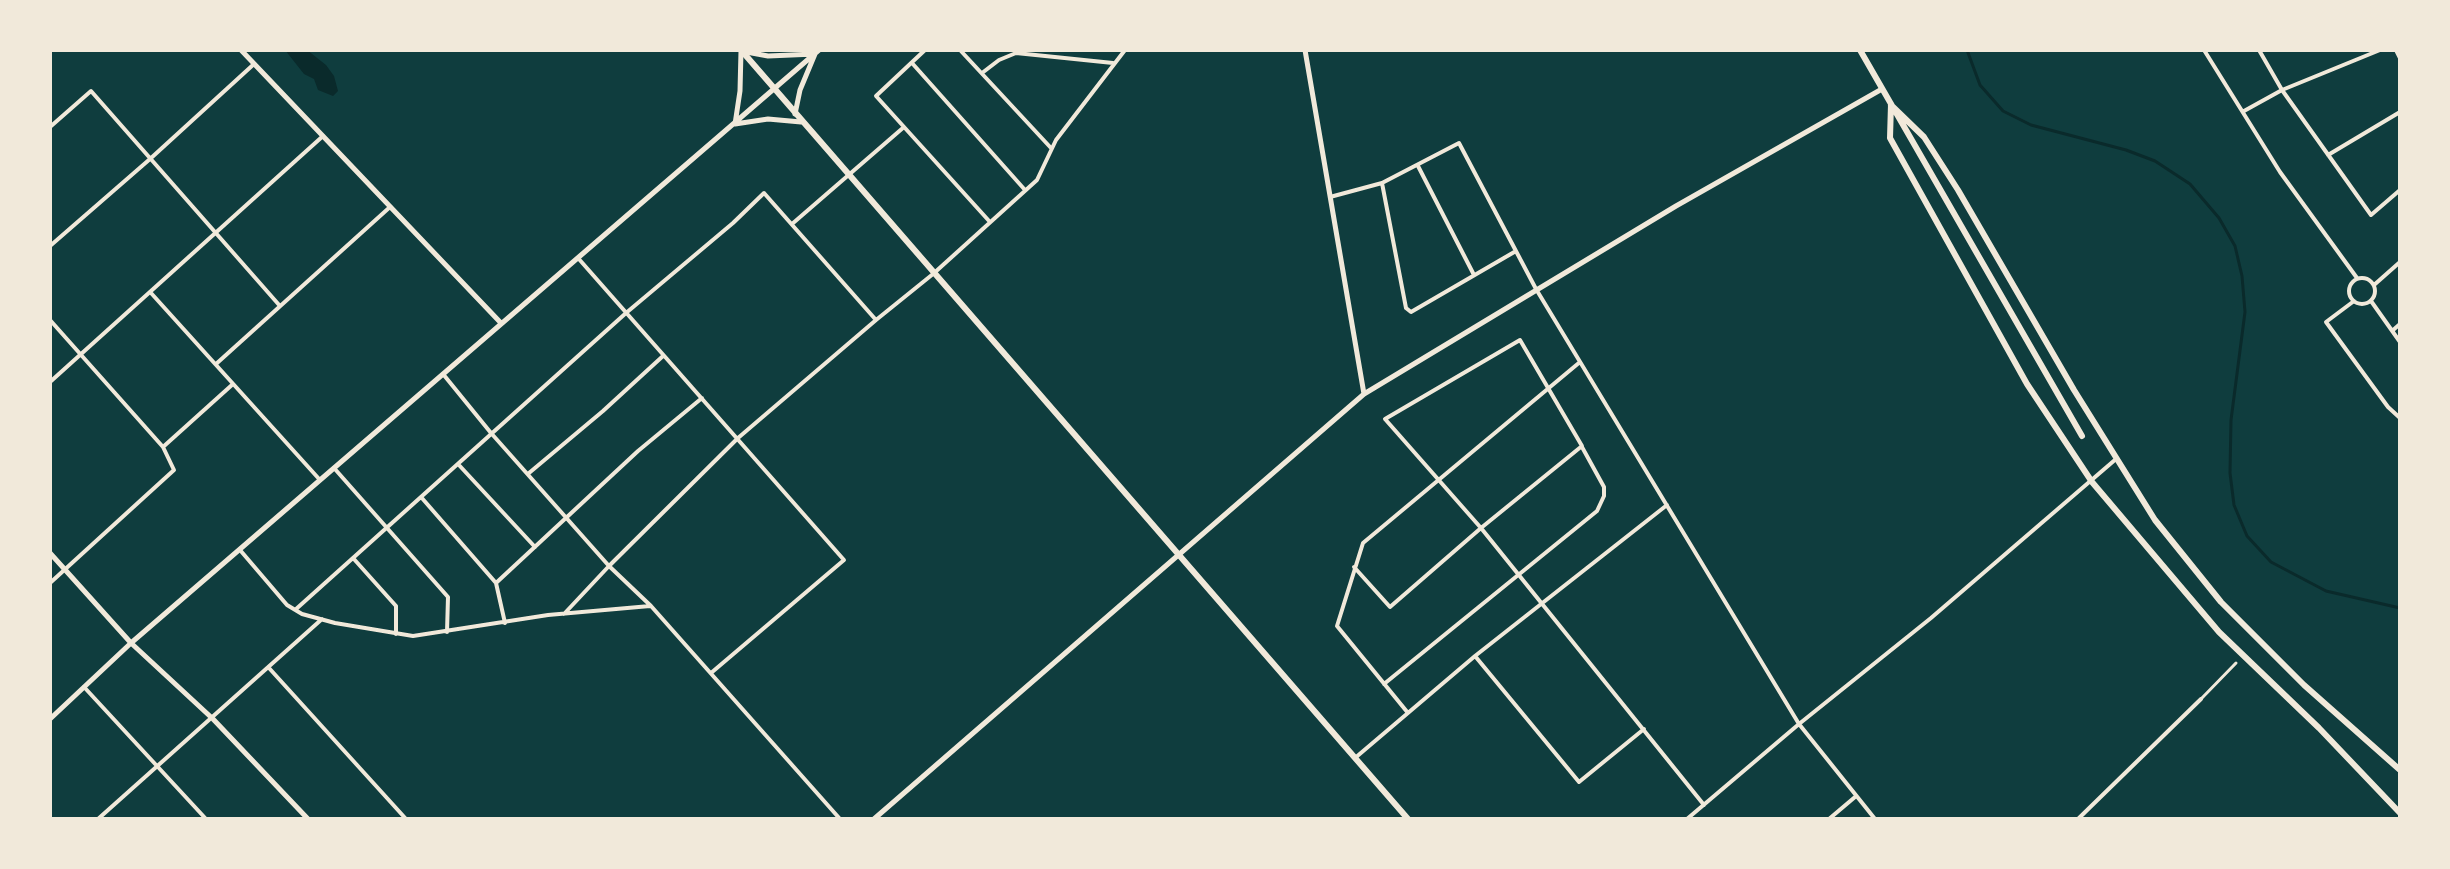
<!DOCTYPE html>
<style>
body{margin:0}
#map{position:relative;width:2450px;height:869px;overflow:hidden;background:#0f3d3e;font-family:Overpass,sans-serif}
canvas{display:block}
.frame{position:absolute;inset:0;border:52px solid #f1e9da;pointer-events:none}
</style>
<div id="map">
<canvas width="2450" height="869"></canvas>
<div class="frame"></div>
</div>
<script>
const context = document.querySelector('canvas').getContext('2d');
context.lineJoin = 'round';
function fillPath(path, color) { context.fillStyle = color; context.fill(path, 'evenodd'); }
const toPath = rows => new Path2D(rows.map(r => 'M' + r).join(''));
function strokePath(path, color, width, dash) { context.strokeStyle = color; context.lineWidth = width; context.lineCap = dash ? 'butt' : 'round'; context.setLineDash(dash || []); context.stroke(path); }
const water = toPath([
 [285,50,307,50,326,65,334,76,338,91,333,96,318,90,314,79,304,74]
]);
const stream = toPath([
 [1967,50,1980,85,2003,111,2031,125,2126,150,2155,161,2190,184,2219,218,2235,246,2242,276,2245,312,2231,420,2230,473,2234,505,2247,536,2271,562,2326,591,2400,608]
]);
const pedestrian = toPath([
 [2201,699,2236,663]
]);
const minor = toPath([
 [925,50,876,96,990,222],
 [960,50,1051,148],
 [2204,50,2280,172,2357,278],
 [2259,50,2282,90,2371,215,2400,190],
 [2396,50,2400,58],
 [912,63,1025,190],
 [982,73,999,60,1016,53,1113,63],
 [2244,111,2282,90,2380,50],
 [50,127,91,91,280,306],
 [2328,155,2400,112],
 [1418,166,1474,275],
 [1382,183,1406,308,1411,312,1516,251],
 [1330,197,1382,183,1459,143,1536,289,1799,724,1875,819],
 [792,224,904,127],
 [50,246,150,159,254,64],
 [578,258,844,560,711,673],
 '2349 291a13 13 0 1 1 26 0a13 13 0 1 1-26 0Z',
 [2374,285,2400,262],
 [151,293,320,480],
 [2354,301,2326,322,2388,407,2400,418],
 [2371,301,2400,342],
 [50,320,163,447],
 [2392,331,2400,324],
 [216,364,390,207],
 [443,374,491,433,609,566,651,606,840,819],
 [50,382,323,136],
 [458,464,535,547],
 [334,468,448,597,447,632],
 [529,473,603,411,663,356],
 [421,497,496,583],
 [240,550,287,605,302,614,335,623,413,636,548,615,650,606],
 [353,558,396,606,396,634],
 [1354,567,1390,607,1481,528,1582,446,1520,340,1385,419,1481,528,1704,805],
 [50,583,174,470,163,447,233,384],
 [295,610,626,313,733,223,764,193,876,320],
 [564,614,609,566,738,438,876,320,933,274,1037,180,1056,140,1125,50],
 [505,623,496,583,638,451,702,398],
 [1475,656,1579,782,1644,729],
 [269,668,406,819],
 [1384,684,1597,511,1604,496,1604,487,1582,447],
 [84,687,206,819],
 [1408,713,1337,626,1363,543,1580,362],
 [1355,758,1475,656,1667,505],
 [98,819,322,619],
 [1687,819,1799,724,1931,618,2116,459],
 [1829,819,1855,797],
 [2078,819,2201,699]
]);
const tertiary = toPath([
 [241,50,500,322],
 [1305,50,1364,394],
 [795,114,800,90,815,54,768,56,741,51,740,91,735,124,768,119,801,122],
 [50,553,131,643,213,719,308,819],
 [50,719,131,643,819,50],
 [874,819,1364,394,1676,206,1882,89]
]);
const secondary = toPath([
 [741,50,1408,819],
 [1860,50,2082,436],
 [1891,104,1890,138,2027,384,2092,482,2219,632,2319,728,2400,813],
 [1891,105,1924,137,1958,190,2074,390,2155,520,2221,602,2304,685,2400,770]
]);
fillPath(water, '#0a2a2b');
strokePath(stream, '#0a2a2b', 3);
strokePath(pedestrian, '#f1e9da', 3);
strokePath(minor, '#f1e9da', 4);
strokePath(tertiary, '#f1e9da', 5);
strokePath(secondary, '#f1e9da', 6);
</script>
